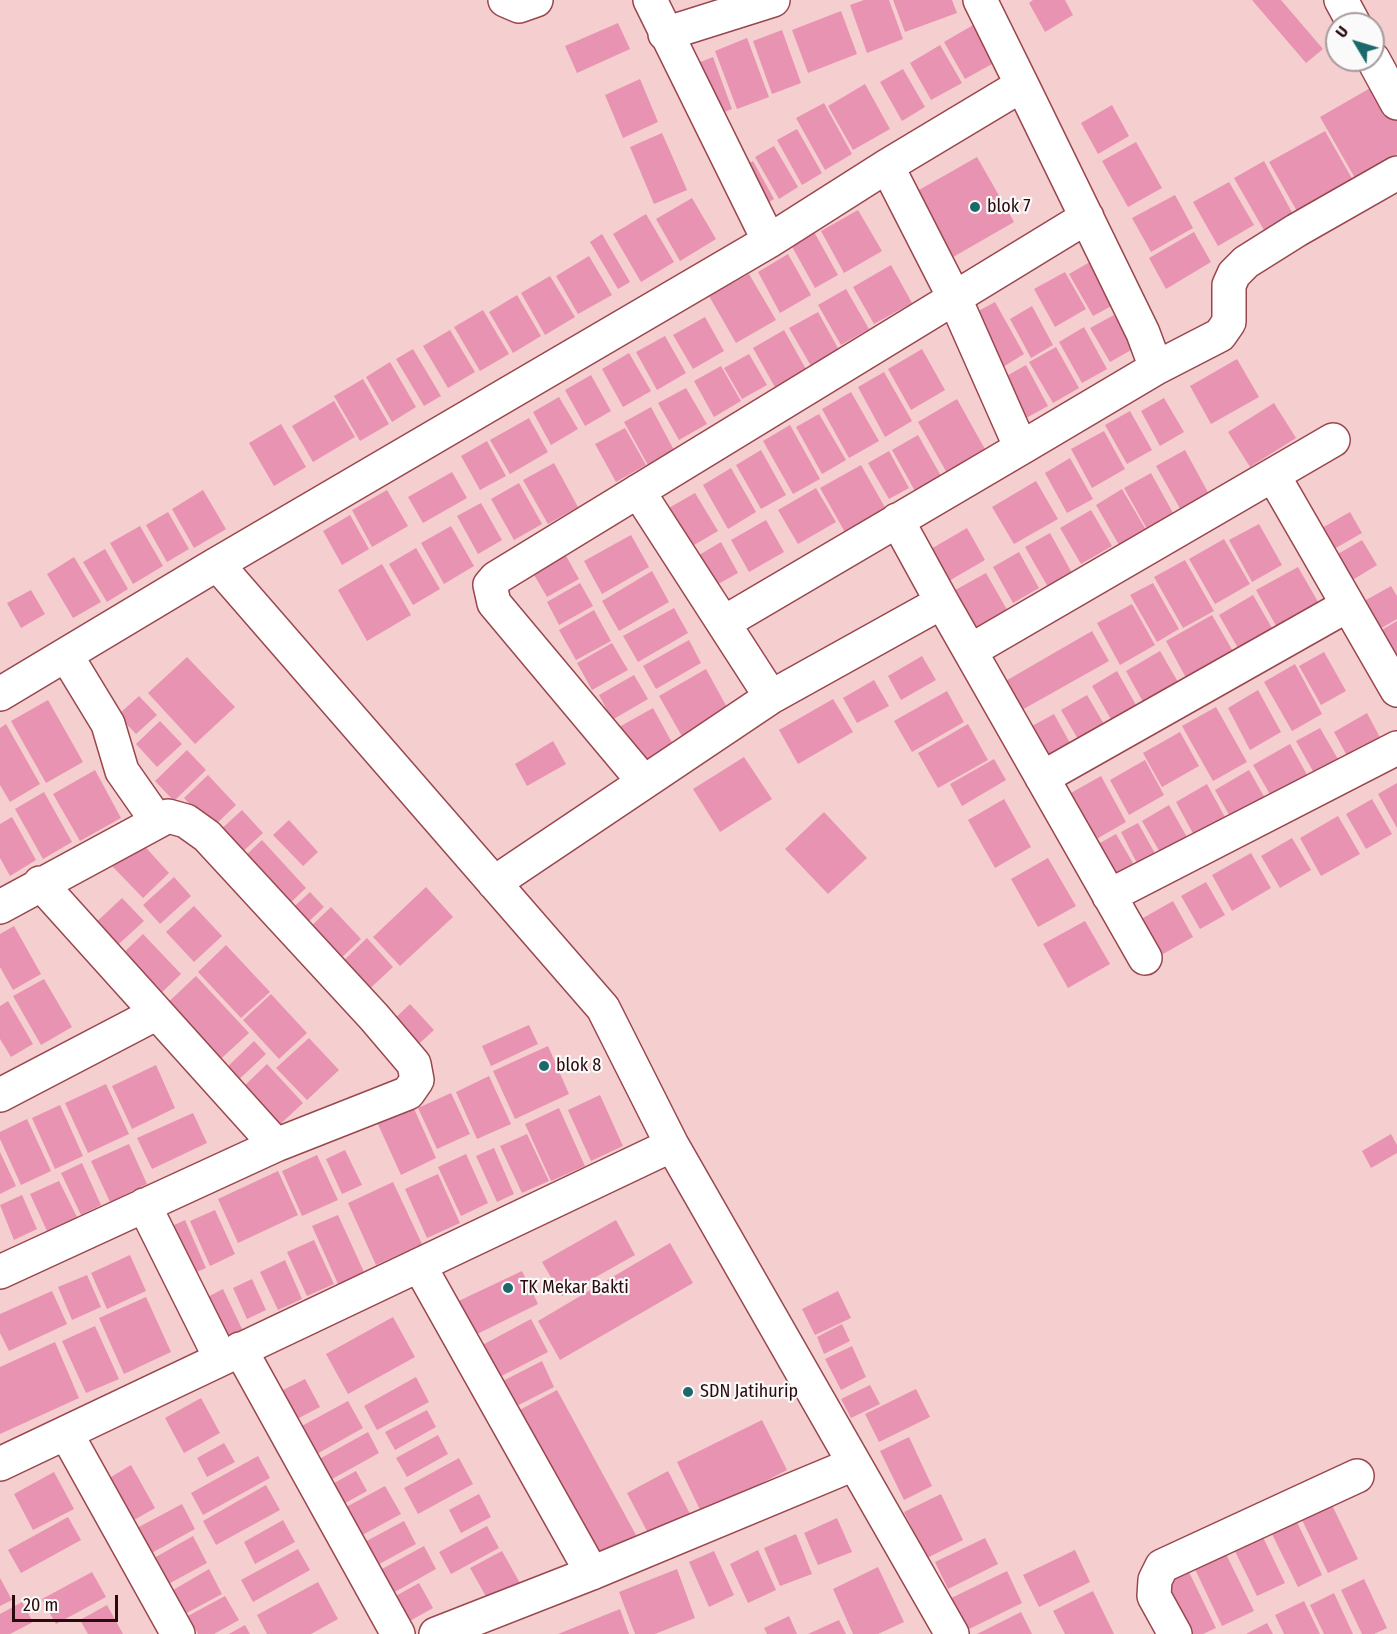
<!DOCTYPE html>
<style>
body{margin:0}
#map{position:relative;width:1397px;height:1634px;overflow:hidden;background:#f5cecf;font-family:"Fira Sans Condensed",sans-serif}
canvas{display:block}
.north{position:absolute;left:1325px;top:12px;width:60px;height:60px;box-sizing:border-box;background:#fafafa;border:2px solid #a79a9c;border-radius:50%;rotate:308deg;font-size:16px;font-weight:700;line-height:24px;text-align:center;color:#2b0a0e}
.north::after{content:'';display:block;margin:auto;width:21px;height:27px;background:#1c696b;clip-path:polygon(50% 0,100% 100%,50% 72%,0 100%)}
.scale{position:absolute;left:12px;top:1595px;width:106px;height:27px;box-sizing:border-box;border:3px solid #2b0a0e;border-top:0;padding-left:8px;font-size:18px;line-height:21px;white-space:nowrap;color:#2b0a0e;-webkit-text-stroke:4px #fafafa;paint-order:stroke}
</style>
<div id="map">
<canvas width="1397" height="1634"></canvas>
<div class="north">U</div>
<div class="scale">20 m</div>
</div>
<script>
const context = document.querySelector('canvas').getContext('2d');
context.lineJoin = 'round';
function fillPath(path, color) { context.fillStyle = color; context.fill(path, 'evenodd'); }
const toPath = rows => new Path2D(rows.map(r => 'M' + r).join(''));
function strokePath(path, color, width, dash) { context.strokeStyle = color; context.lineWidth = width; context.lineCap = dash ? 'butt' : 'round'; context.setLineDash(dash || []); context.stroke(path); }
function drawText(font, color, halo, rows, align = 'center') {
  context.font = font + ' "Fira Sans Condensed",sans-serif'; context.lineWidth = 4.5; context.setLineDash([]); context.textBaseline = 'middle'; context.strokeStyle = halo; context.fillStyle = color; for (const [text, x, y, turn = 0] of rows) {
    context.save(); context.translate(x, y); context.rotate((+turn || 0) * Math.PI / 180); context.textAlign = isNaN(turn) ? turn : align; if (halo) context.strokeText(text, 0, 0); context.fillText(text, 0, 0); context.restore();
  }
}
const building = toPath([
 [864,0,889,0,903,39,867,53,850,5],
 [893,0,952,0,957,13,905,32],
 [1033,0,1065,0,1073,15,1045,32,1029,3],
 [1252,0,1281,0,1323,49,1306,63],
 [841,11,857,54,808,73,792,30],
 [980,21,1001,59,965,79,944,42],
 [618,23,630,49,577,73,565,46],
 [782,30,801,83,772,94,753,41],
 [747,38,769,97,737,109,715,51],
 [940,45,962,83,931,100,910,63],
 [713,57,732,109,710,118,690,66],
 [903,69,925,107,902,121,880,82],
 [640,79,658,122,623,138,605,95],
 [1379,83,1397,115,1397,154,1355,178,1320,117],
 [865,84,890,129,853,150,828,106],
 [824,103,852,154,825,170,796,118],
 [1112,105,1129,136,1098,154,1081,123],
 [797,129,822,173,802,185,777,140],
 [1325,131,1354,182,1298,213,1269,162],
 [662,133,687,190,654,204,630,147],
 [1136,142,1162,188,1128,207,1102,161],
 [774,146,798,187,779,199,755,157],
 [977,157,1014,222,948,260,912,194],
 [753,161,774,199,758,209,736,171],
 [1264,161,1294,216,1265,232,1234,178],
 [1229,182,1254,225,1218,246,1193,202],
 [1175,195,1193,228,1151,252,1132,218],
 [692,198,716,239,680,261,656,219],
 [858,210,882,251,844,273,821,231],
 [646,214,674,262,641,282,613,234],
 [813,230,838,275,815,288,790,243],
 [1194,232,1211,262,1166,289,1149,258],
 [602,234,630,282,618,289,590,242],
 [788,254,811,295,780,313,758,272],
 [589,256,612,295,578,314,556,276],
 [1095,259,1119,302,1093,316,1069,274],
 [891,265,912,303,874,324,853,287],
 [1065,272,1086,309,1055,327,1034,289],
 [749,274,776,320,736,343,709,296],
 [550,276,575,317,545,335,521,293],
 [846,289,869,329,841,345,818,305],
 [517,295,541,336,513,353,489,312],
 [995,302,1024,354,1003,367,973,314],
 [1032,306,1053,345,1031,358,1010,319],
 [483,310,509,354,480,371,454,327],
 [818,312,839,350,811,366,789,328],
 [1114,315,1133,349,1110,362,1090,328],
 [705,317,724,351,693,369,673,335],
 [1084,327,1107,369,1082,383,1059,342],
 [450,330,475,372,448,388,423,346],
 [784,330,807,371,776,389,753,348],
 [665,336,686,373,657,390,636,352],
 [1056,347,1079,388,1053,403,1029,362],
 [413,349,441,396,424,406,396,359],
 [922,349,945,390,911,410,888,369],
 [629,353,651,391,623,407,602,369],
 [749,354,767,385,742,399,724,368],
 [1237,359,1259,397,1211,424,1190,386],
 [390,362,416,407,392,422,366,377],
 [1026,365,1048,406,1026,418,1003,378],
 [721,366,741,401,714,417,694,381],
 [884,372,912,421,885,437,858,387],
 [591,375,611,411,585,426,565,390],
 [363,379,389,424,360,441,334,396],
 [686,388,707,424,679,440,658,403],
 [851,392,879,441,849,458,822,409],
 [559,397,578,429,551,445,533,412],
 [1164,398,1184,432,1160,446,1141,411],
 [957,399,986,451,947,473,918,422],
 [334,401,355,437,313,462,292,426],
 [1274,403,1296,438,1250,467,1228,432],
 [651,407,675,452,649,467,624,422],
 [1130,411,1152,450,1127,464,1105,425],
 [819,414,846,460,822,474,796,427],
 [529,418,548,452,510,474,490,440],
 [281,424,306,467,274,486,249,443],
 [790,425,820,479,793,494,763,441],
 [625,428,646,465,616,482,595,444],
 [1104,431,1125,469,1092,488,1071,449],
 [918,435,941,476,915,491,892,450],
 [487,441,506,476,480,490,461,456],
 [761,450,786,495,761,509,736,465],
 [1185,450,1210,496,1182,512,1156,466],
 [889,451,909,488,889,499,868,463],
 [1070,458,1093,499,1067,513,1045,473],
 [554,463,578,507,548,524,523,480],
 [861,465,887,511,846,534,820,488],
 [731,468,756,512,728,529,703,485],
 [452,472,467,498,423,523,408,497],
 [1151,473,1173,513,1147,529,1124,488],
 [1036,481,1058,519,1014,544,992,507],
 [519,483,542,524,514,540,491,499],
 [816,488,836,522,798,544,778,510],
 [1122,489,1146,530,1119,545,1096,505],
 [203,490,226,529,194,548,172,509],
 [387,490,408,526,372,547,352,510],
 [695,493,718,531,689,548,667,509],
 [481,503,502,540,478,554,457,516],
 [1091,510,1112,546,1081,564,1060,528],
 [168,512,189,549,167,562,146,525],
 [1350,512,1362,533,1334,549,1322,528],
 [350,515,369,549,342,565,323,531],
 [766,520,784,552,749,572,731,540],
 [1259,524,1282,565,1252,582,1229,540],
 [140,526,163,566,133,584,110,543],
 [451,526,474,566,444,584,421,543],
 [967,528,985,560,942,585,924,553],
 [1050,533,1072,573,1048,587,1025,547],
 [631,535,649,567,602,594,584,561],
 [1224,539,1250,584,1215,604,1189,559],
 [1362,540,1377,565,1346,584,1331,558],
 [721,542,738,573,711,588,694,558],
 [416,548,440,589,413,605,389,564],
 [105,549,128,589,107,602,83,562],
 [1019,552,1039,588,1013,603,993,567],
 [565,554,579,579,547,597,533,573],
 [74,557,101,602,73,618,47,574],
 [1185,560,1214,611,1183,628,1154,577],
 [382,564,411,615,367,641,338,590],
 [1298,567,1321,607,1279,631,1256,590],
 [652,571,669,602,619,631,602,601],
 [986,573,1010,615,972,637,948,594],
 [580,583,593,606,559,625,547,602],
 [1153,583,1179,629,1157,642,1130,595],
 [1391,586,1397,596,1397,619,1368,636,1352,608],
 [31,590,45,614,21,628,7,603],
 [1253,595,1276,635,1242,655,1219,615],
 [1132,604,1155,645,1120,665,1097,623],
 [674,608,688,633,638,662,623,636],
 [594,610,611,641,576,660,559,630],
 [1212,615,1238,660,1191,687,1166,641],
 [1397,621,1397,654,1389,658,1375,634],
 [1092,631,1109,661,1013,715,997,686],
 [689,640,701,663,656,689,643,666],
 [612,643,628,670,592,690,577,663],
 [1160,651,1182,689,1147,709,1126,671],
 [1324,652,1346,691,1321,705,1299,666],
 [922,656,936,680,901,700,888,676],
 [187,657,235,707,195,744,148,693],
 [1295,664,1322,714,1292,731,1264,682],
 [706,669,729,711,683,738,659,696],
 [1117,671,1141,714,1116,728,1092,686],
 [634,675,648,699,612,720,599,695],
 [874,680,889,706,857,723,843,698],
 [1258,690,1281,732,1250,750,1228,708],
 [947,691,964,722,912,752,894,721],
 [1087,695,1108,731,1082,746,1061,710],
 [139,696,157,715,136,734,118,715],
 [833,699,853,732,798,764,779,730],
 [48,700,83,762,46,783,11,721],
 [1216,707,1247,762,1213,781,1182,726],
 [653,708,675,748,641,767,619,727],
 [1367,713,1384,745,1351,763,1334,732],
 [1054,714,1075,752,1045,769,1023,731],
 [160,721,182,744,157,767,136,744],
 [6,724,40,784,10,802,0,785,0,728],
 [968,724,988,760,938,788,918,753],
 [1320,728,1342,766,1318,780,1296,741],
 [1180,732,1199,766,1162,787,1143,753],
 [553,741,566,764,527,786,515,764],
 [1290,744,1311,782,1275,803,1253,765],
 [187,750,206,770,174,801,155,781],
 [744,757,772,799,720,832,693,789],
 [994,759,1006,780,962,806,950,784],
 [1145,760,1164,795,1129,815,1110,780],
 [95,770,121,818,80,841,53,794],
 [1249,770,1266,800,1232,820,1215,790],
 [208,775,236,805,212,828,184,798],
 [1101,776,1126,822,1088,844,1062,798],
 [1397,783,1397,828,1378,794],
 [1207,784,1227,821,1196,839,1176,802],
 [44,792,72,842,43,859,15,809],
 [1004,799,1031,847,995,868,968,820],
 [1372,799,1392,834,1366,849,1346,814],
 [1169,805,1188,839,1161,854,1142,821],
 [242,810,263,833,238,856,217,833],
 [824,812,867,858,828,894,785,849],
 [1338,816,1360,854,1321,876,1300,838],
 [12,817,36,860,10,876,0,858,0,824],
 [289,820,318,852,303,866,273,835],
 [1138,823,1157,857,1139,867,1121,832],
 [1116,834,1137,870,1112,885,1091,848],
 [1292,838,1311,870,1280,888,1261,856],
 [139,840,169,873,143,898,112,866],
 [262,840,306,888,287,906,243,858],
 [1251,853,1271,888,1232,911,1212,875],
 [1048,858,1076,906,1038,927,1011,879],
 [174,877,191,896,160,924,143,905],
 [1206,882,1225,915,1200,929,1181,896],
 [426,887,453,917,400,966,373,937],
 [310,892,324,907,300,930,286,914],
 [122,898,144,921,110,952,89,929],
 [1173,901,1193,937,1156,958,1136,922],
 [194,906,222,936,194,962,166,932],
 [331,907,361,939,335,964,305,932],
 [1085,921,1110,964,1068,988,1043,944],
 [14,926,41,974,13,990,0,967,0,934],
 [143,934,181,974,156,998,118,958],
 [367,938,393,967,363,995,337,967],
 [226,945,270,992,241,1018,198,972],
 [196,976,249,1033,213,1066,160,1010],
 [44,979,72,1027,41,1045,13,996],
 [271,994,307,1033,279,1059,243,1020],
 [8,1001,33,1044,11,1057,0,1039,0,1006],
 [410,1004,434,1030,411,1051,388,1025],
 [529,1025,538,1044,491,1066,482,1046],
 [309,1038,339,1070,307,1100,276,1068],
 [254,1041,266,1054,231,1087,219,1075],
 [548,1046,569,1094,515,1119,493,1071],
 [267,1064,303,1103,274,1130,239,1091],
 [156,1065,175,1108,132,1129,112,1086],
 [489,1076,511,1124,477,1139,456,1092],
 [106,1084,129,1134,88,1153,65,1103],
 [451,1093,470,1134,437,1149,418,1108],
 [600,1095,623,1146,591,1161,568,1110],
 [412,1104,436,1158,401,1175,376,1120],
 [60,1105,83,1156,55,1169,32,1118],
 [559,1108,585,1166,551,1181,525,1124],
 [193,1113,207,1143,152,1169,137,1138],
 [27,1119,51,1171,21,1185,0,1139,0,1132],
 [527,1134,549,1181,522,1193,500,1146],
 [1391,1134,1397,1145,1397,1153,1371,1168,1362,1151],
 [129,1144,147,1184,110,1202,91,1161],
 [494,1148,514,1194,497,1202,476,1156],
 [345,1150,362,1185,342,1194,326,1159],
 [0,1152,16,1186,0,1194],
 [466,1154,488,1203,461,1216,438,1167],
 [317,1155,338,1200,302,1216,282,1171],
 [82,1163,101,1205,81,1215,61,1173],
 [278,1171,298,1215,238,1243,218,1199],
 [438,1174,460,1223,427,1238,405,1189],
 [59,1181,77,1217,47,1231,30,1194],
 [393,1182,422,1244,376,1265,348,1203],
 [22,1195,37,1229,14,1240,0,1205],
 [215,1210,235,1254,210,1266,190,1221],
 [338,1215,364,1272,338,1284,312,1226],
 [185,1220,206,1268,182,1278,161,1231],
 [616,1220,635,1255,562,1296,542,1262],
 [314,1240,334,1284,307,1296,287,1252],
 [670,1243,693,1283,560,1360,538,1321],
 [130,1255,146,1291,107,1309,91,1273],
 [285,1260,302,1299,278,1310,260,1272],
 [522,1271,538,1304,465,1340,448,1306],
 [87,1275,101,1307,72,1320,58,1287],
 [252,1279,266,1310,247,1319,233,1288],
 [223,1289,243,1331,219,1342,200,1301],
 [52,1291,67,1324,9,1351,0,1333,0,1314],
 [838,1291,851,1318,815,1335,802,1309],
 [146,1297,171,1352,124,1374,99,1318],
 [393,1317,415,1357,348,1394,326,1354],
 [531,1319,548,1352,490,1382,473,1350],
 [842,1324,850,1341,824,1354,817,1337],
 [95,1326,119,1379,86,1393,62,1341],
 [55,1342,79,1398,0,1434,0,1367],
 [852,1346,866,1377,841,1390,825,1359],
 [542,1361,554,1387,505,1412,493,1386],
 [416,1377,429,1402,377,1430,364,1406],
 [305,1379,320,1407,297,1419,281,1391],
 [870,1385,880,1404,851,1418,841,1399],
 [916,1389,930,1417,879,1442,865,1414],
 [557,1390,636,1535,593,1559,514,1413],
 [201,1398,220,1433,184,1453,165,1418],
 [348,1401,363,1428,315,1455,300,1427],
 [427,1410,436,1427,395,1450,385,1432],
 [762,1420,787,1470,702,1514,677,1462],
 [368,1432,379,1453,325,1483,314,1462],
 [438,1435,448,1454,407,1477,396,1458],
 [909,1437,932,1486,904,1500,880,1451],
 [224,1443,235,1462,207,1477,197,1458],
 [258,1456,270,1478,203,1515,191,1493],
 [459,1458,473,1484,418,1514,404,1488],
 [131,1465,155,1508,134,1520,111,1477],
 [356,1471,367,1491,338,1507,327,1487],
 [668,1471,690,1514,649,1535,627,1493],
 [54,1472,74,1509,33,1530,14,1494],
 [266,1485,280,1510,216,1545,203,1521],
 [385,1486,401,1514,355,1539,339,1511],
 [479,1494,491,1517,461,1533,449,1510],
 [941,1494,963,1540,927,1558,904,1512],
 [182,1504,195,1529,148,1555,135,1529],
 [1332,1505,1358,1559,1328,1573,1302,1520],
 [68,1517,81,1540,21,1573,8,1550],
 [837,1518,852,1552,818,1565,804,1533],
 [283,1520,295,1542,255,1564,244,1542],
 [404,1521,416,1544,372,1568,359,1545],
 [1297,1522,1322,1575,1298,1587,1272,1534],
 [487,1526,499,1548,451,1574,439,1552],
 [1261,1533,1285,1583,1257,1596,1233,1547],
 [796,1534,812,1574,780,1586,764,1548],
 [193,1536,207,1563,161,1588,147,1562],
 [985,1538,998,1564,948,1589,935,1562],
 [424,1546,436,1569,384,1598,371,1575],
 [1223,1548,1254,1611,1222,1626,1192,1563],
 [298,1549,310,1570,253,1602,241,1580],
 [758,1550,776,1590,748,1603,730,1564],
 [1075,1550,1090,1582,1039,1607,1023,1575],
 [502,1551,525,1592,493,1609,470,1568],
 [714,1551,734,1595,709,1607,689,1562],
 [878,1567,904,1622,878,1634,853,1634,833,1589],
 [209,1569,222,1594,181,1616,168,1593],
 [677,1569,695,1618,655,1634,635,1634,619,1592],
 [1188,1570,1216,1628,1203,1634,1191,1634,1165,1581],
 [1007,1571,1022,1603,959,1634,941,1603],
 [92,1572,106,1597,56,1624,42,1599],
 [0,1578,12,1600,0,1606],
 [1364,1579,1387,1628,1374,1634,1362,1634,1341,1590],
 [318,1582,338,1619,311,1634,267,1634,257,1615],
 [419,1583,433,1608,408,1622,394,1597],
 [1093,1591,1114,1634,1065,1634,1053,1611],
 [1334,1593,1353,1634,1324,1634,1310,1605],
 [225,1596,239,1620,214,1634,198,1634,188,1616],
 [1304,1601,1320,1634,1284,1634,1275,1615],
 [22,1602,33,1622,10,1634,0,1634,0,1614],
 [107,1605,123,1634,88,1634,80,1620],
 [620,1609,629,1634,558,1634],
 [1021,1612,1032,1634,977,1634],
 [789,1616,797,1634,767,1634,764,1628],
 [839,1620,846,1634,808,1634],
 [1267,1623,1273,1634,1246,1634],
 [245,1625,250,1634,229,1634]
]);
const minor = toPath([
 [505,0,519,6,536,0],
 [650,0,769,241],
 [980,0,1022,85],
 [1341,0,1354,24],
 [665,34,773,0],
 [1373,59,1397,103],
 [1021,448,1156,368,1220,335,1229,322,1229,285,1234,274,1246,262,1297,230,1397,173],
 [1273,475,1397,690],
 [638,491,771,697],
 [897,520,942,602],
 [217,564,769,241,887,166,1022,85,1143,333,1156,368],
 [725,622,1021,448,955,299,887,166],
 [970,651,1333,440],
 [66,655,108,724,122,771,157,821],
 [0,694,217,564,603,1008,672,1145,952,1634],
 [1042,778,1348,605],
 [644,782,494,603,490,585,496,578,1087,217],
 [40,883,276,1145],
 [494,883,771,697,942,602,1145,958],
 [1109,896,1397,748],
 [0,907,168,816,186,821,207,836,374,1017,414,1064,417,1080,408,1093,276,1145,0,1272],
 [0,1095,157,1013],
 [144,1205,221,1359],
 [419,1265,592,1573],
 [240,1349,398,1634],
 [66,1433,178,1634],
 [0,1464,672,1145],
 [436,1634,592,1573,854,1464],
 [1175,1634,1154,1596,1155,1580,1162,1566,1357,1476]
]);
const markers = [
 [975,207,6,"#1c696b"],
 [544,1066,6,"#1c696b"],
 [508,1288,6,"#1c696b"],
 [688,1392,6,"#1c696b"]
];
const poiNames = [
 ["blok 7",987,207],
 ["blok 8",556,1066],
 ["TK Mekar Bakti",520,1288],
 ["SDN Jatihurip",700,1392]
];
fillPath(building, '#e993b2');
strokePath(minor, '#99474e', 36);
strokePath(minor, '#fff', 33);
for (const [x, y, r, color] of markers) { const dot = new Path2D(); dot.arc(x, y, r, 0, 2 * Math.PI); context.fillStyle = color; context.fill(dot); strokePath(dot, '#fafafa', 2); }
drawText('18px', '#2b0a0e', '#fafafa', poiNames, 'left');
</script>
